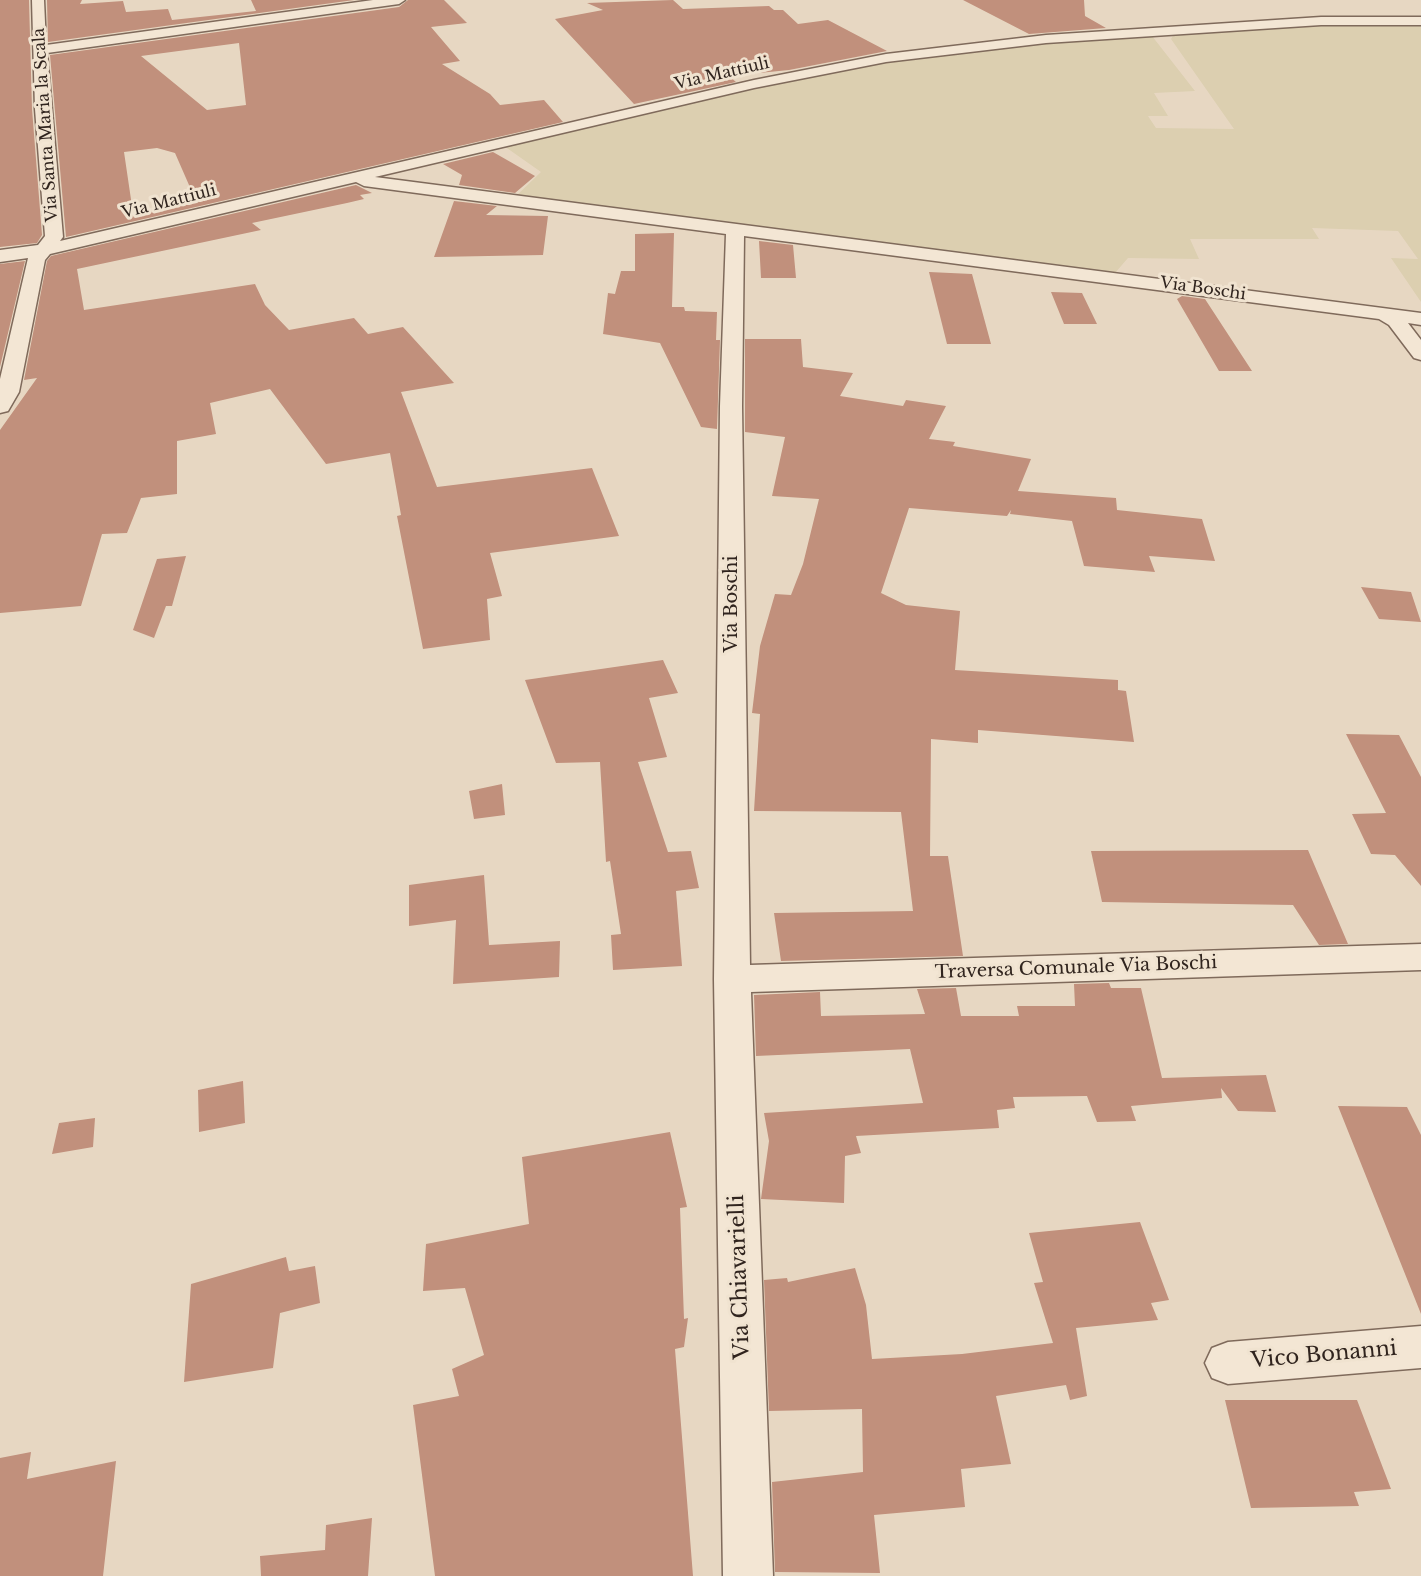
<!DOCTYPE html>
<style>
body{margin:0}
canvas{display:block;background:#e7d7c2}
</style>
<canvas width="1421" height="1576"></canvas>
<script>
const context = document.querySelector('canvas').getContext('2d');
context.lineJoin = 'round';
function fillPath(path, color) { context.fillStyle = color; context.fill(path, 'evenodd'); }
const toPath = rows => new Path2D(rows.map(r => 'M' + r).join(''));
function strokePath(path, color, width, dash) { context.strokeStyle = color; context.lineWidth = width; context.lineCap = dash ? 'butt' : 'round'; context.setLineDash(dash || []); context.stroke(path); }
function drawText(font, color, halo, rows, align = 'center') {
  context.font = font + ' "Libre Baskerville",serif'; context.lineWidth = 6; context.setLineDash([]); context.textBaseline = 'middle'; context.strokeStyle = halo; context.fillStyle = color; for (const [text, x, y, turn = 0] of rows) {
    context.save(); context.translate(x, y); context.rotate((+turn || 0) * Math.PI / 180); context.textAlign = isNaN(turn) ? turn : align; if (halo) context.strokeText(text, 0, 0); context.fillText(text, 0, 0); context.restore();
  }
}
const farmland = toPath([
 [1421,23,1421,302,1391,258,1418,259,1398,231,1312,228,1319,239,1190,239,1199,259,1128,258,1115,273,514,198,541,172,504,146,874,62,1026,43,1152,36,1195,91,1154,93,1168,116,1148,116,1156,128,1234,129,1171,39,1174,34,1309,24]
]);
const building = toPath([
 [0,0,29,0,32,109,42,235,37,243,0,247],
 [47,0,82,0,80,4,123,1,126,12,168,9,172,20,256,11,251,0,354,0,48,42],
 [408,0,444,0,467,23,431,27,460,61,442,64,490,94,500,105,544,100,563,122,66,237,50,55,399,7],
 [239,43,246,105,207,110,141,56],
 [157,148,175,153,196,201,133,213,124,152],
 [673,0,683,9,769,6,774,10,783,10,798,24,828,20,887,51,789,70,729,76,736,82,634,104,555,19,603,10,587,3],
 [963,0,1084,0,1085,16,1106,28,1029,34],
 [493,152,535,176,515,193,459,185,462,175,443,164],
 [356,185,372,193,360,195,364,199,347,203,252,223,261,230,77,269,84,310,255,284,265,305,289,330,354,318,368,334,403,327,454,383,401,392,437,487,592,468,619,536,490,553,502,596,487,599,490,640,423,649,397,516,401,515,390,453,326,464,270,389,210,403,216,434,177,441,177,494,141,498,127,533,102,534,81,606,0,613,0,430,37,378,24,380,47,261,51,256],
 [454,201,497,206,486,215,548,216,543,255,434,257],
 [674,233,672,307,684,307,685,311,717,312,716,340,720,340,717,429,701,427,660,343,603,334,608,293,615,294,621,271,635,271,635,234],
 [759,241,793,245,796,278,761,278],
 [25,261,0,367,0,264],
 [929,272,972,274,991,344,947,344],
 [1051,292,1082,293,1097,324,1064,324],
 [1182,296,1205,299,1252,371,1219,371,1177,299],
 [745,339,801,339,803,367,853,373,840,396,903,406,906,400,946,406,929,439,955,442,953,446,1031,459,1018,491,1116,498,1117,510,1202,519,1215,561,1149,556,1155,572,1084,566,1072,521,1010,514,1011,510,1007,516,909,508,881,593,906,605,960,611,955,670,1118,680,1118,690,1126,691,1134,742,978,730,978,743,931,739,930,856,948,856,963,956,781,961,774,913,913,911,901,812,754,811,760,714,752,713,760,646,775,594,791,595,803,564,819,499,772,496,785,437,745,432],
 [186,556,172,606,166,606,154,638,133,630,157,559],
 [1361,587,1411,592,1421,622,1379,619],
 [663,660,678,693,649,698,667,757,638,762,668,852,691,851,699,888,676,891,682,966,613,970,611,935,621,934,610,861,606,862,600,762,556,763,525,680],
 [1346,734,1399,735,1421,777,1421,886,1395,855,1371,854,1352,814,1386,813],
 [502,784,505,815,474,819,469,791],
 [1308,850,1348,944,1319,945,1293,905,1102,902,1091,851],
 [484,875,489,945,560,941,559,977,453,984,456,920,409,926,409,885],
 [1109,983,1111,988,1141,988,1162,1078,1266,1075,1276,1112,1238,1111,1221,1088,1222,1098,1131,1106,1136,1121,1097,1122,1087,1096,1013,1097,1015,1108,997,1110,999,1128,856,1136,861,1153,845,1156,844,1203,761,1199,769,1141,764,1113,923,1103,910,1049,756,1056,754,995,820,992,821,1016,925,1014,917,989,956,988,961,1016,1019,1016,1017,1006,1075,1006,1074,984],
 [243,1081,245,1123,199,1132,198,1090],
 [1338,1106,1407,1107,1421,1135,1421,1314],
 [95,1118,93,1147,52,1154,59,1123],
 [670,1132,687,1207,680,1208,684,1319,688,1318,684,1347,675,1349,693,1576,435,1576,413,1405,459,1396,452,1369,484,1355,465,1288,423,1291,426,1244,529,1224,522,1157],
 [1140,1222,1169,1300,1151,1303,1158,1320,1076,1328,1087,1396,1070,1400,1066,1385,996,1396,1011,1464,961,1469,965,1507,874,1515,880,1573,775,1572,772,1482,863,1472,862,1409,769,1411,764,1280,787,1278,788,1282,855,1268,866,1305,872,1359,962,1354,1053,1343,1034,1283,1043,1282,1029,1233],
 [286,1257,289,1271,315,1266,320,1303,280,1313,273,1368,184,1382,191,1284],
 [1225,1400,1357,1400,1391,1489,1354,1492,1359,1506,1251,1508],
 [31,1452,27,1479,116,1461,103,1576,0,1576,0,1458],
 [372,1518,368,1576,261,1576,260,1556,325,1550,326,1525]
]);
const minor = toPath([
 [32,0,44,0,46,45,373,0,405,0,399,4,47,53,63,237,60,241,754,80,886,54,1046,35,1321,17,1421,17,1421,25,1321,25,1046,43,886,62,754,88,375,177,1421,313,1421,325,1408,323,1421,340,1421,360,1414,358,1389,325,1379,319,744,236,742,406,750,965,1421,944,1421,970,751,992,773,1576,723,1576,714,979,720,406,726,234,364,186,356,182,50,254,45,260,19,392,8,411,0,413,0,379,28,258,0,262,0,250,38,245,45,236,35,109,32,0],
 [1421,1326,1421,1368,1228,1384,1212,1378,1205,1363,1212,1348,1228,1342,1421,1326]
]);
const farStreetnames = [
 ["Via Mattiuli",722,74,-13],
 ["Via Santa Maria la Scala",46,125,-94],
 ["Via Mattiuli",169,202,-14],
 ["Via Boschi",1203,289,8]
];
const streetNames = [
 ["Via Boschi",732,604,-90],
 ["Traversa Comunale Via Boschi",1076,968,-2]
];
const nearStreetnames = [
 ["Via Chiavarielli",740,1277,-92],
 ["Vico Bonanni",1324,1355,-5]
];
fillPath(farmland, '#dccfb0');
fillPath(building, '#c1907c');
strokePath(minor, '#7f6a5b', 3);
fillPath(minor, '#f3e6d4');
drawText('16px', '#30241e', '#f0e3d0', farStreetnames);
drawText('18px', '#30241e', '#f0e3d0', streetNames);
drawText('21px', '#30241e', '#f0e3d0', nearStreetnames);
</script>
